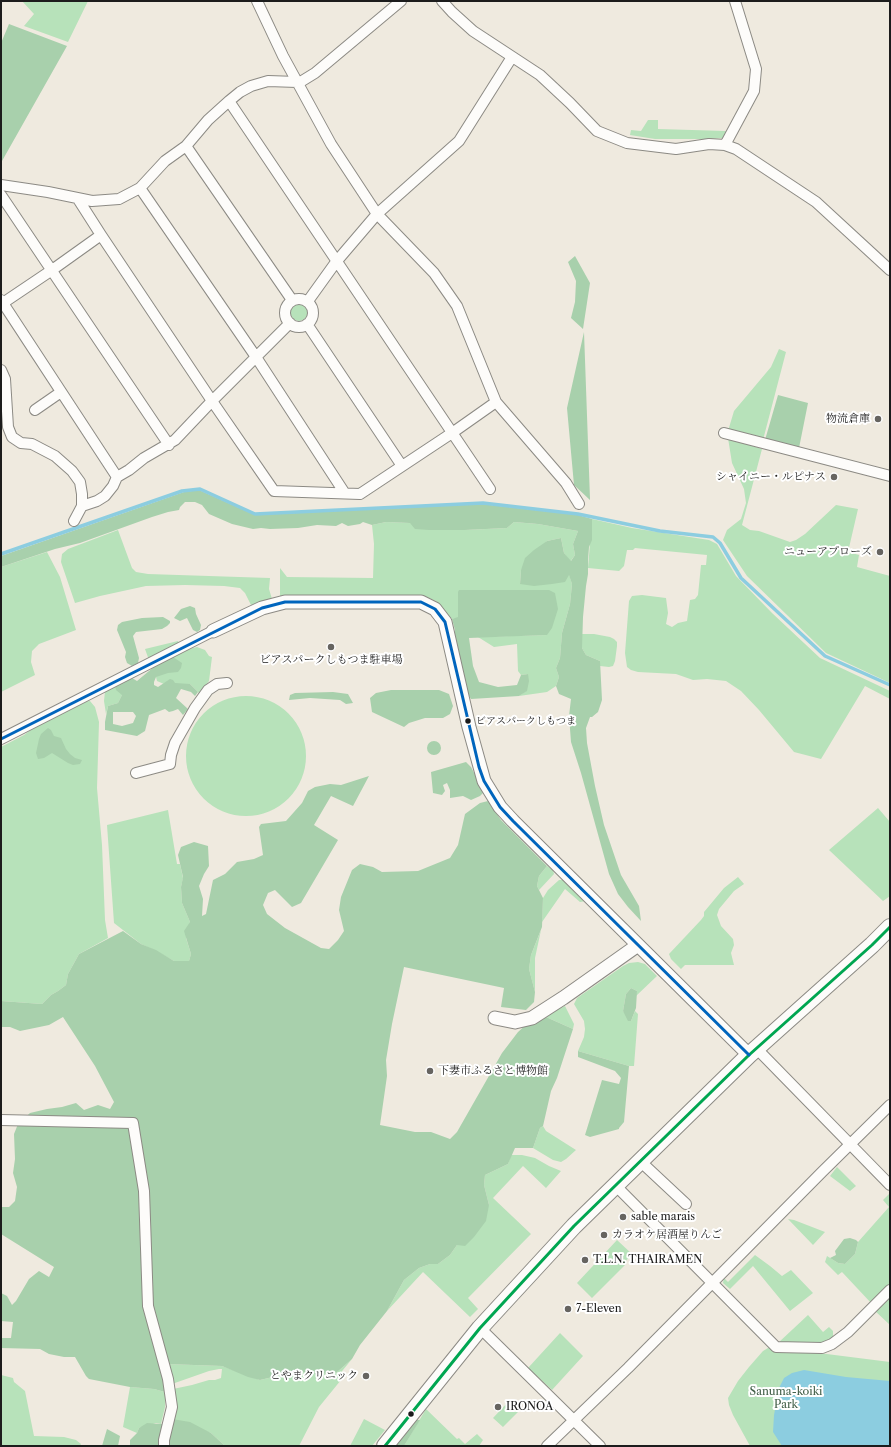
<!DOCTYPE html>
<meta charset="utf-8">
<style>
body{margin:0}
#map{position:relative;width:891px;height:1447px;overflow:hidden;background:#efeadf;font-family:"Libre Caslon Text",serif}
canvas{display:block}
.frame{position:absolute;inset:0;border:2px solid #1c1c1c;pointer-events:none}
</style>
<div id="map">
<canvas width="891" height="1447"></canvas>
<div class="frame"></div>
</div>
<script>
const context = document.querySelector('canvas').getContext('2d');
context.lineJoin = 'round';
function fillPath(path, color) { context.fillStyle = color; context.fill(path, 'evenodd'); }
const toPath = rows => new Path2D(rows.map(r => 'M' + r).join(''));
function strokePath(path, color, width, dash) { context.strokeStyle = color; context.lineWidth = width; context.lineCap = dash ? 'butt' : 'round'; context.setLineDash(dash || []); context.stroke(path); }
function drawText(font, color, halo, rows, align = 'center') {
  context.font = font + ' "Libre Caslon Text","Noto Serif JP",serif'; context.lineWidth = 4; context.setLineDash([]); context.textBaseline = 'middle'; context.strokeStyle = halo; context.fillStyle = color; for (const [text, x, y, turn = 0] of rows) {
    context.save(); context.translate(x, y); context.rotate((+turn || 0) * Math.PI / 180); context.textAlign = isNaN(turn) ? turn : align; if (halo) context.strokeText(text, 0, 0); context.fillText(text, 0, 0); context.restore();
  }
}
const green = toPath([
 [22,1,88,1,68,42,24,26,34,14],
 [648,120,658,120,658,129,726,131,723,138,708,139,655,139,630,135,631,130,641,131],
 '290 312a9 9 0 1 1 18 0a9 9 0 1 1-18 0Z',
 [779,349,786,352,763,440,728,431,734,411,771,367],
 [728,438,762,449,742,525,750,530,759,531,790,542,796,540,805,534,836,505,858,509,848,552,859,555,857,567,890,576,890,683,826,653,747,576,723,540,727,530,741,519,746,503,744,489,732,463],
 [592,519,632,528,709,540,717,544,736,576,772,613,820,658,890,691,890,699,865,686,821,759,794,752,759,710,741,691,726,681,707,679,693,680,676,674,638,672,631,670,627,667,625,653,629,601,632,596,642,595,666,598,668,613,666,624,672,627,678,623,687,621,690,600,695,599,698,595,701,565,706,565,707,555,635,548,633,550,627,550,624,566,619,571,588,568],
 [386,522,410,523,465,530,507,528,514,522,538,524,578,531,573,544,575,555,570,562,564,553,561,538,547,541,521,570,520,584,569,574,572,584,570,604,562,633,560,658,556,668,559,677,556,686,547,692,519,696,526,691,528,674,521,675,518,671,517,644,494,647,478,637,547,635,549,590,460,590,458,618,452,619,436,601,424,596,362,595,280,597,280,568,287,577,373,578,374,544,372,525],
 [118,530,132,568,136,572,148,574,270,578,269,589,272,599,251,605,245,593,240,588,224,586,185,585,146,586,100,596,75,603,61,562,62,554,68,549],
 [47,552,60,577,76,630,39,644,32,651,31,662,35,675,1,692,1,567],
 [582,634,594,634,610,637,614,639,617,642,617,646,615,661,613,666,609,667,600,666,600,661,586,655,582,648],
 [178,641,180,646,149,660,145,649],
 [197,647,205,650,209,656,212,657,209,681,199,693,190,684,164,684,157,681,156,677,164,662,185,650],
 [122,684,122,695,118,703,108,706,106,714,104,701,105,691],
 '186 756a60 60 0 1 1 120 0a60 60 0 1 1-120 0Z',
 [90,701,95,707,99,722,97,788,102,845,105,920,108,938,79,954,68,974,66,985,58,991,51,995,42,1004,1,1001,1,747,24,735,44,720,82,702],
 [878,808,890,822,890,896,883,901,829,850],
 [168,810,177,864,180,864,183,878,181,887,182,903,190,922,186,938,191,954,189,961,174,961,156,951,141,944,114,923,107,825],
 [547,866,553,870,554,874,539,890,537,886,539,876],
 [738,877,744,884,734,891,719,909,717,915,721,926,733,939,734,945,731,953,734,965,685,965,681,969,671,959,669,954,701,920,704,916,704,912,724,888],
 [559,880,565,880,586,901,580,902,565,889,542,922,543,898,548,890],
 [541,930,535,958,535,992,529,969,531,955],
 [638,962,645,964,657,976,636,996,637,991,631,988,626,994,623,1011,631,1021,635,1011,638,1014,634,1066,629,1066,578,1051,584,1037,585,1029,584,1021,574,1004,577,998,623,966,629,963],
 [565,1006,574,1024,573,1029,546,1017,556,1010],
 [543,1126,546,1131,576,1150,566,1159,561,1162,553,1160,533,1148,540,1128],
 [511,1155,522,1155,535,1158,549,1166,561,1171,546,1188,523,1166,493,1198,531,1234,468,1298,478,1309,470,1317,423,1272,387,1311,404,1280,419,1268,430,1264,438,1264,450,1255,457,1245,489,1205,484,1185,485,1175,508,1164],
 [837,1167,856,1186,850,1191,830,1176],
 [890,1193,890,1286,872,1304,842,1272,838,1275,825,1262,827,1256,838,1263,845,1264,855,1254,858,1242,889,1207,883,1200],
 [788,1219,794,1220,825,1232,813,1245],
 [617,1240,632,1254,625,1262,626,1264,592,1298,577,1283],
 [755,1255,770,1266,782,1276,791,1270,813,1293,790,1311,753,1266,730,1289,723,1283,724,1278,728,1282],
 [890,1293,890,1325,874,1310],
 [808,1315,823,1332,829,1327,833,1331,833,1342,824,1346,778,1343],
 [560,1333,583,1356,552,1390,528,1368],
 [768,1348,795,1350,890,1362,890,1446,750,1446,733,1415,729,1405,728,1398,738,1381,749,1367,763,1351],
 [352,1359,338,1376,341,1380,319,1407,299,1446,225,1446,211,1433,172,1419,173,1389,192,1385,209,1380,215,1380,221,1378,222,1369,219,1369,209,1371,172,1384,166,1364,222,1366,260,1380,298,1371,313,1374,336,1373],
 [1,1375,13,1378,14,1382,25,1391,34,1436,64,1437,76,1440,81,1444,80,1446,1,1446],
 [130,1387,154,1389,165,1392,165,1407,161,1424,156,1423,139,1428,137,1433,123,1427],
 [510,1400,520,1410,503,1427,493,1418],
 [426,1409,457,1439,459,1438,465,1444,477,1434,483,1440,479,1446,404,1446],
 [364,1419,385,1430,372,1446,350,1446]
]);
const forest = toPath([
 [9,24,67,46,2,161,1,160,1,43],
 [575,256,590,283,583,329,571,318,575,302,576,281,568,262],
 [584,332,590,499,590,500,574,485,567,408],
 [778,395,808,403,799,448,765,440],
 [199,490,255,515,482,504,578,515,592,519,592,540,589,547,588,560,588,574,586,586,583,617,582,648,586,655,600,661,602,700,598,712,592,717,590,717,586,728,587,743,595,786,604,825,621,875,639,906,641,921,628,907,618,894,609,874,581,773,571,742,569,716,571,699,559,694,556,686,559,677,556,668,560,658,562,633,570,604,572,584,569,575,565,582,552,584,534,586,520,584,521,570,525,558,534,550,547,541,561,538,564,553,571,561,575,555,573,544,578,531,538,524,514,522,507,528,465,530,429,530,415,529,410,523,386,522,372,525,363,522,360,524,348,526,342,523,336,526,317,525,298,528,270,529,261,528,253,529,232,524,209,514,202,505,195,502,185,502,180,507,179,510,168,512,152,517,80,543,55,549,1,567,1,556,184,492],
 [459,590,549,590,555,593,558,609,552,628,547,635,469,638,473,666,479,682,498,687,517,685,521,675,528,674,529,681,527,691,519,696,471,699,465,689,458,661,460,655,454,638,455,630,452,619,458,617,458,592],
 [190,606,195,608,196,614,201,625,200,630,197,632,193,630,187,618,180,621,174,618,181,609],
 [163,617,170,621,170,623,167,626,162,629,136,632,133,636,139,658,138,663,132,666,127,663,125,657,126,652,117,630,118,625,122,622,142,618],
 [173,657,182,663,181,668,178,672,168,673,156,677,154,682,154,685,158,687,170,679,173,680,175,683,190,684,198,692,195,696,191,692,181,689,176,698,188,709,183,715,178,709,173,711,169,712,165,709,149,715,145,731,137,736,105,730,105,722,108,706,118,703,122,695,116,690,115,686,132,678,137,681,155,666],
 [113,712,133,712,136,716,133,723,122,726,113,724],
 [391,690,439,690,449,694,453,706,450,714,443,718,425,718,409,723,404,727,372,712,370,698,376,693],
 [333,692,348,694,353,703,346,704,340,700,310,698,289,700,290,695,295,693],
 [48,728,51,730,54,736,61,738,66,749,70,754,75,758,82,760,80,764,73,765,68,763,52,753,44,758,38,759,36,753,39,739,41,734],
 '427 748a7 7 0 1 1 14 0a7 7 0 1 1-14 0Z',
 [466,762,471,767,484,792,480,796,471,800,463,796,450,798,450,790,447,783,443,785,445,791,442,795,433,793,431,772],
 [369,776,353,806,331,796,314,825,338,840,301,903,292,907,275,890,268,893,263,905,267,914,285,928,321,948,329,949,338,940,344,931,339,910,341,897,352,870,360,864,373,867,382,872,418,871,450,858,458,845,465,814,480,803,488,801,501,820,547,866,539,876,537,886,543,898,542,927,531,955,529,969,535,992,534,1002,526,1010,501,1007,504,988,404,967,392,1024,386,1060,387,1076,380,1125,415,1132,431,1132,450,1139,457,1132,502,1053,518,1032,528,1023,546,1017,573,1029,557,1078,551,1091,543,1126,540,1128,533,1148,515,1148,508,1164,485,1175,484,1185,489,1205,486,1221,474,1237,465,1246,457,1245,450,1255,438,1264,430,1264,419,1268,404,1280,387,1311,360,1345,352,1359,336,1373,313,1374,298,1371,260,1380,248,1377,222,1366,166,1364,165,1392,154,1389,130,1387,89,1379,86,1376,75,1357,64,1357,49,1354,40,1349,1,1348,1,1338,11,1338,13,1322,1,1321,1,1293,7,1296,12,1305,16,1301,29,1279,39,1271,49,1277,54,1267,1,1234,1,1207,9,1207,15,1201,17,1187,13,1173,15,1159,14,1134,18,1124,30,1113,47,1109,62,1107,76,1103,84,1110,98,1105,110,1109,114,1102,95,1066,63,1017,49,1025,20,1031,10,1027,1,1027,1,1001,42,1004,51,995,58,991,66,985,68,974,79,954,123,931,141,944,156,950,174,961,189,961,191,954,184,931,190,922,182,903,181,887,183,877,178,855,181,847,194,842,208,846,209,866,204,874,199,886,203,899,202,916,206,914,213,880,225,874,237,862,254,859,263,855,259,827,261,824,286,821,302,803,308,791,315,787,330,784,341,785],
 [631,988,637,991,636,1008,631,1021,628,1021,623,1011,626,994],
 [578,1051,629,1066,624,1122,619,1128,619,1129,590,1137,585,1135,602,1080,619,1084,621,1078,615,1071,578,1057],
 [850,1238,856,1240,858,1242,855,1254,845,1264,838,1263,830,1258,836,1255,835,1251,844,1239],
 [172,1419,190,1422,211,1433,225,1446,130,1446,130,1440,137,1433,139,1428,147,1423,161,1424,171,1423],
 [415,1420,420,1420,404,1446,393,1446],
 [107,1429,120,1436,118,1446,102,1446]
]);
const water = toPath([
 [804,1370,846,1377,890,1381,890,1446,782,1446,773,1432,774,1415,779,1388,784,1378,792,1373]
]);
const stream = toPath([
 [1,554,182,491,200,489,255,514,483,503,578,514,660,531,713,537,720,543,741,578,825,656,890,685]
]);
const minor = toPath([
 [257,1,283,56,331,144,377,214,434,273,457,306,496,402,566,483,579,504],
 [442,1,452,12,473,31,540,75,570,103,597,131,627,143,676,149,709,144,725,145,736,149,816,202,890,270],
 [229,101,490,489],
 [725,145,754,91,756,69,735,1],
 [186,146,292,300],
 [1,185,48,192,92,201,119,199,140,188,165,161,186,146,208,120,229,101,240,92,251,86,268,81,297,82,302,81,315,73,401,1],
 [140,188,256,357,344,492],
 [1,195,169,445],
 [78,199,101,235,212,401,274,491,360,494,452,433,496,402],
 '285 313a14 14 0 1 1 28 0a14 14 0 1 1-28 0Z',
 [1,300,117,477],
 [308,301,336,262,377,214,459,141,512,57],
 [3,303,52,270,101,235],
 [307,324,402,466],
 [1,370,5,379,8,427,12,437,21,443,32,444,55,456,72,471,80,482,82,494,82,506,74,521],
 [35,410,61,392],
 [724,433,890,476],
 [82,506,97,501,105,496,113,486,117,477,129,470,144,458,175,440,212,401,290,323],
 [1,739,213,631],
 [136,773,170,764,171,755,175,743,195,708,208,690,217,684,227,683],
 [757,1049,890,1185],
 [1,1120,133,1123,144,1191,148,1306,168,1379,172,1407,164,1440,164,1446],
 [640,1161,686,1204],
 [615,1185,776,1347,822,1348,832,1344,848,1332,890,1290],
 [480,1328,600,1446],
 [547,1446,628,1368,822,1172,890,1105]
]);
const tertiary = toPath([
 [213,631,262,608,285,602,421,602,435,609,445,622,469,727,484,781,500,807,513,821,749,1055],
 [495,1018,515,1022,532,1018,563,998,638,945]
]);
const primary = toPath([
 [385,1446,480,1328,574,1226,749,1055,872,945,890,927]
]);
const bus1 = toPath([
 [385,1446,480,1328,574,1226,749,1055,872,945,890,927]
]);
const bus2 = toPath([
 [1,739,262,608,285,602,421,602,435,609,445,622,479,767,484,781,500,807,513,821,749,1055]
]);
const markers = [
 [878,419,4,"#666460"],
 [834,477,4,"#666460"],
 [880,552,4,"#666460"],
 [331,647,4,"#666460"],
 [468,721,3.5,"#1c1c1c"],
 [430,1071,4,"#666460"],
 [623,1217,4,"#666460"],
 [604,1235,4,"#666460"],
 [585,1260,4,"#666460"],
 [568,1309,4,"#666460"],
 [366,1376,4,"#666460"],
 [498,1407,4,"#666460"],
 [411,1414,3.5,"#1c1c1c"]
];
const busNames = [
 ["ビアスパークしもつま",476,721]
];
const poiNames = [
 ["物流倉庫",870,419,"right"],
 ["シャイニー・ルピナス",826,477,"right"],
 ["ニューアプローズ",872,552,"right"],
 ["ビアスパークしもつま駐車場",331,660,"center"],
 ["下妻市ふるさと博物館",438,1071],
 ["sable marais",631,1217],
 ["カラオケ居酒屋りんご",612,1235],
 ["T.L.N. THAIRAMEN",593,1260],
 ["7-Eleven",576,1309],
 ["とやまクリニック",358,1376,"right"],
 ["IRONOA",506,1407]
];
const parkNames = [
 ["Sanuma-koiki",786,1392],
 ["Park",786,1405]
];
fillPath(green, '#b7e2ba');
fillPath(forest, '#a8d0ac');
fillPath(water, '#8ccde0');
strokePath(stream, '#8ccde0', 3.5);
strokePath(minor, '#8c8a84', 12);
strokePath(tertiary, '#8c8a84', 15);
strokePath(primary, '#8c8a84', 18);
strokePath(minor, '#fdfcfa', 10);
strokePath(tertiary, '#fdfcfa', 13);
strokePath(primary, '#fdfcfa', 16);
strokePath(bus1, '#00a651', 3);
strokePath(bus2, '#0065bd', 3);
for (const [x, y, r, color] of markers) { const dot = new Path2D(); dot.arc(x, y, r, 0, 2 * Math.PI); context.fillStyle = color; context.fill(dot); strokePath(dot, '#fff', 1.5); }
drawText('10px', '#1c1c1c', '#fff', busNames, 'left');
drawText('11px', '#1c1c1c', '#fff', poiNames, 'left');
drawText('11px', '#425f48', '#fff', parkNames);
</script>
